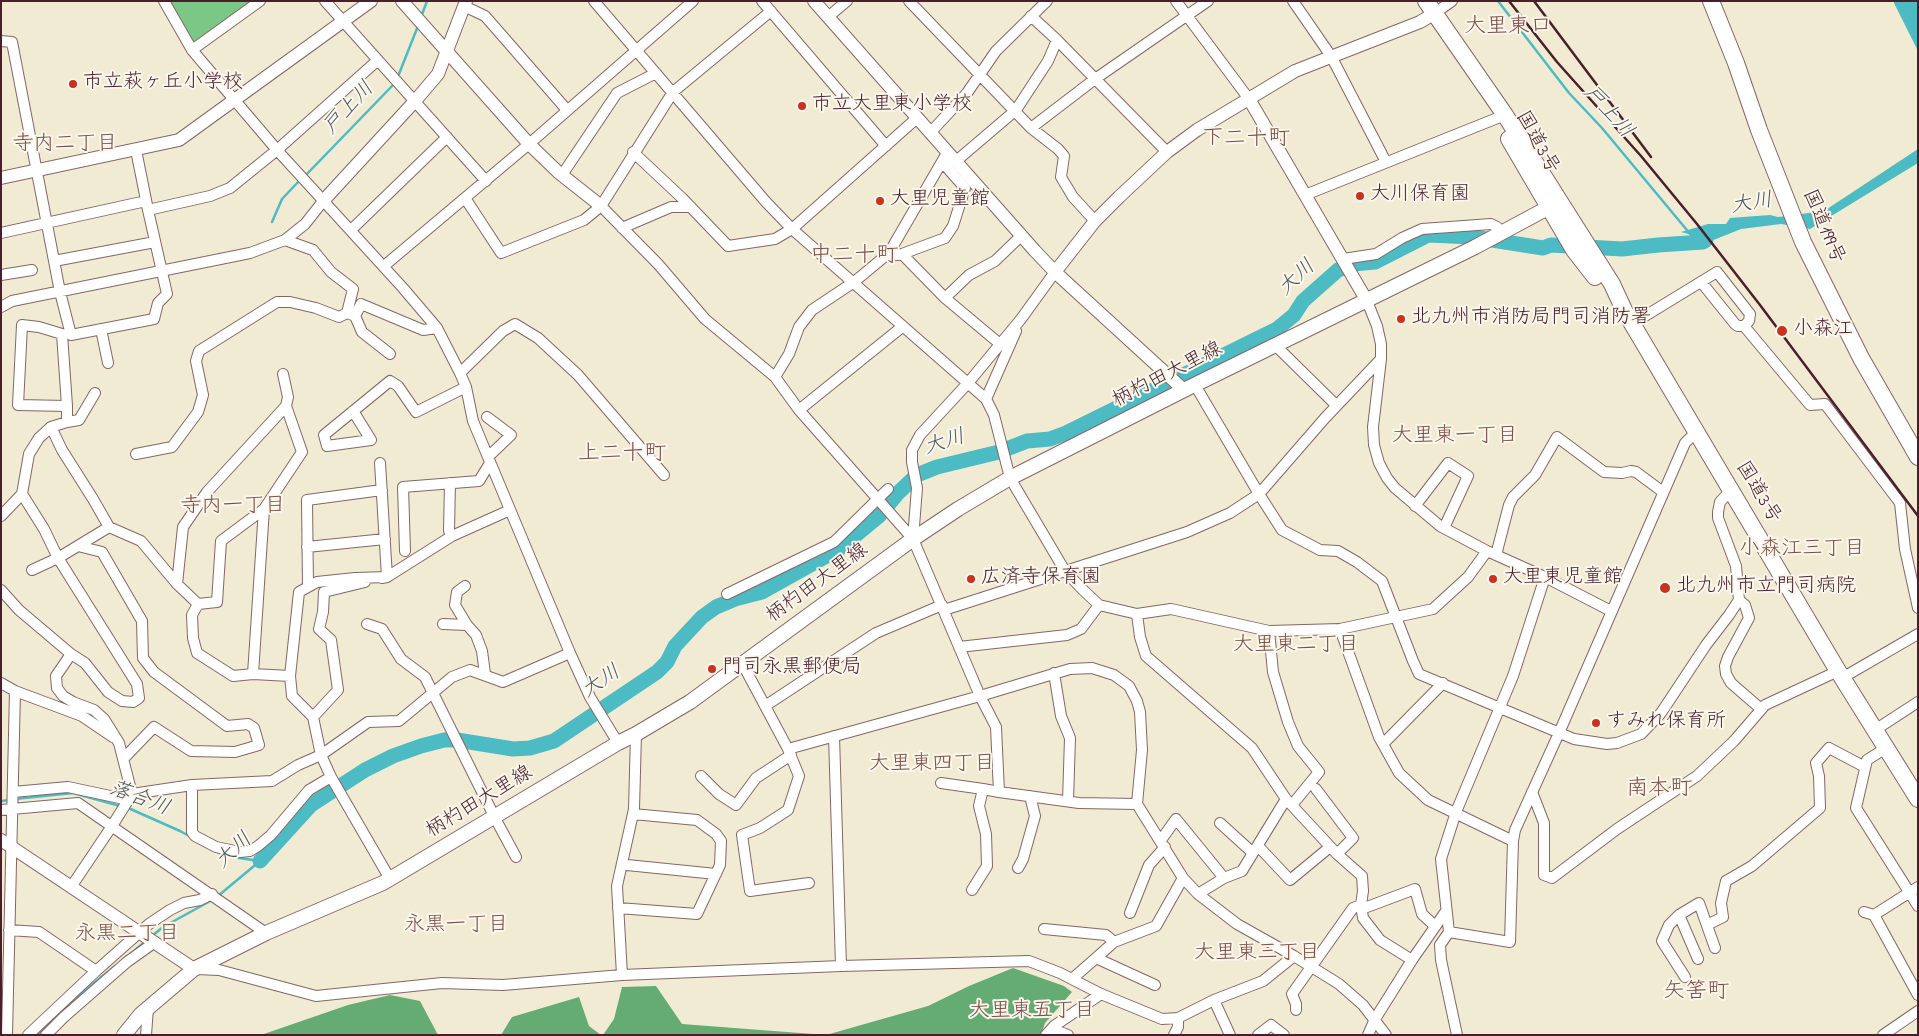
<!DOCTYPE html>
<meta charset="utf-8">
<style>
body{margin:0}
#map{position:relative;width:1919px;height:1036px;overflow:hidden;background:#f2ebd3;font-family:"Indie Flower",sans-serif}
canvas{display:block}
.frame{position:absolute;inset:0;border:2px solid #4a1f2b;pointer-events:none}
</style>
<div id="map">
<canvas width="1919" height="1036"></canvas>
<div class="frame"></div>
</div>
<script>
const context = document.querySelector('canvas').getContext('2d');
context.lineJoin = 'round';
function fillPath(path, color) { context.fillStyle = color; context.fill(path, 'evenodd'); }
const toPath = rows => new Path2D(rows.map(r => 'M' + r).join(''));
function strokePath(path, color, width, dash) { context.strokeStyle = color; context.lineWidth = width; context.lineCap = dash ? 'butt' : 'round'; context.setLineDash(dash || []); context.stroke(path); }
function drawText(font, color, halo, rows, align = 'center') {
  context.font = font + ' "Indie Flower","Klee One",sans-serif'; context.lineWidth = 4; context.setLineDash([]); context.textBaseline = 'middle'; context.strokeStyle = halo; context.fillStyle = color; for (const [text, x, y, turn = 0] of rows) {
    context.save(); context.translate(x, y); context.rotate((+turn || 0) * Math.PI / 180); context.textAlign = isNaN(turn) ? turn : align; if (halo) context.strokeText(text, 0, 0); context.fillText(text, 0, 0); context.restore();
  }
}
const green = toPath([
 [169,1,255,1,193,46]
]);
const forest = toPath([
 [1013,968,1064,986,1072,992,1045,1023,1041,1035,603,1035,614,1019,622,987,656,986,682,1024,826,1035,928,1006,969,986],
 [390,995,420,1001,438,1035,261,1035,348,1005],
 [579,997,589,1026,601,1035,501,1035,512,1017]
]);
const water = toPath([
 [1894,1,1918,1,1918,51,1894,3],
 [1918,149,1918,163,1810,229,1781,224,1741,229,1701,245,1666,251,1690,242,1696,236,1681,232,1708,224,1726,224,1730,218,1770,215,1778,217,1824,211]
]);
const stream = toPath([
 [1498,1,1569,93,1602,128,1696,241],
 [421,17,427,1],
 [397,79,418,26],
 [304,177,394,84],
 [272,222,282,199,300,180],
 [15,799,73,793,120,806],
 [1,801,10,800],
 [126,807,180,831,191,837],
 [215,851,225,856,260,861],
 [218,896,260,861],
 [152,936,163,927,214,899],
 [135,950,146,941],
 [38,1035,68,1004,115,966]
]);
const river = toPath([
 [260,861,311,805,365,770,393,756,421,746,444,740,457,740,513,749,530,748,554,741,657,672,667,662,675,646,702,617,716,607,735,599,762,592,839,549,879,516,898,493,917,475,937,467,999,452,1027,441,1050,439,1066,433,1277,329,1294,315,1303,301,1338,270,1353,264,1375,262,1428,235,1473,237,1543,248,1551,245,1622,249,1658,245,1703,242,1706,240]
]);
const minor = toPath([
 [164,1,192,50,277,150,403,288,437,328,460,373,466,387,473,421,488,457,570,653,590,697,618,743],
 [325,1,486,181],
 [594,1,766,202,792,229,986,399,994,415,1010,478,1065,571,1082,589,1099,605,1137,614,1171,609,1269,631,1340,629,1433,609,1468,577,1487,551],
 [762,1,886,146],
 [909,1,1031,128,1058,149,1064,156,1061,177,1073,197,1095,221],
 [1176,1,1249,99],
 [1293,1,1331,56,1386,162],
 [464,6,485,16,567,110],
 [1435,13,1452,1],
 [1031,16,1057,40,1167,152],
 [828,17,847,1],
 [1,41,12,42,60,292,71,335,154,319,158,303,167,294,148,210,136,150],
 [192,50,260,1],
 [1031,128,1095,79,1208,1],
 [930,133,967,93,996,51,1047,1],
 [633,152,682,198,728,246,775,239,792,229,917,118],
 [955,162,1016,110,1048,61,1057,40],
 [562,175,617,93,656,73],
 [1305,195,1505,115],
 [465,198,501,253,584,220,601,206,673,92,771,11],
 [601,206,658,264,705,319,775,377,799,410,913,539,980,696,996,727,999,792,1079,803,1137,804],
 [148,210,210,196,230,188,277,150,378,60],
 [622,228,671,207,691,207],
 [351,230,447,137],
 [1,233,146,201],
 [285,240,313,250,331,272,353,289,347,313,355,316,361,304,423,330,437,328],
 [902,254,945,238,953,226,965,188,942,162],
 [897,255,902,254,945,298],
 [1343,259,1376,254,1402,238,1422,229,1491,224,1497,227,1502,233],
 [54,261,155,242],
 [384,266,529,144,693,1],
 [1,275,32,270],
 [1702,283,1735,324,1738,326,1744,326,1810,405,1825,404,1900,503,1905,549,1918,608],
 [1367,301,1377,326,1381,344,1381,359,1373,427,1374,445,1379,463,1387,478,1395,488,1440,526,1487,551,1545,577,1611,611],
 [1,307,12,301,250,253,285,240,305,224,324,200],
 [355,316,362,332,390,354],
 [1632,324,1717,272,1750,314,1749,321,1744,326],
 [101,329,108,363],
 [1000,344,945,298,969,275,995,261,1021,236],
 [1275,345,1336,405],
 [460,373,503,331,515,324,538,338,578,375,664,475],
 [283,374,288,397,286,406],
 [775,377,789,354,799,327,812,310,854,282,889,253,947,153],
 [1195,385,1259,494,1282,530,1320,550,1338,551,1357,562,1382,581,1413,661,1419,674,1574,739,1607,744,1617,743,1641,734,1661,713,1706,645,1729,615,1739,600,1736,566,1718,518,1718,512,1720,502,1731,490],
 [986,399,1016,331],
 [799,410,902,327],
 [353,411,371,440,327,446,324,435,390,381,398,386,416,412,466,387],
 [487,417,511,435,488,457],
 [67,422,79,420,95,393],
 [51,427,62,450,93,499,109,527,141,541,177,584,183,527,207,492,286,406,302,452,264,509,253,674,290,676,299,592,317,582,355,578,387,577,452,536,510,510],
 [136,454,172,447,198,412,203,395,196,361,199,351,277,302,290,302,316,308,339,317,347,313],
 [380,463,387,577,382,578],
 [1415,506,1448,463,1468,476,1444,528],
 [1,516,22,494,29,454,39,438,51,427,67,422,67,406,62,334,39,327,22,325,18,405,67,406],
 [449,531,450,483],
 [913,539,917,488,912,462,912,450,920,435,968,383,1021,319,1055,272],
 [78,546,102,552,142,621,143,658,154,672,227,726,248,724,254,728,259,745,235,752,191,751,154,727,124,758],
 [307,547,385,539],
 [405,551,403,487,479,481,490,463],
 [1496,555,1509,505,1513,497,1535,475,1557,437,1604,472,1622,473,1631,471,1636,472,1663,492],
 [32,570,58,558,109,527],
 [177,584,198,604,217,602,221,541,264,509],
 [465,586,457,592,455,605,467,625],
 [308,587,307,500,382,490],
 [1,590,19,610,71,654,85,663,108,692,122,701,133,702,139,698,137,684,58,558,44,529,22,494],
 [727,594,834,542,888,489],
 [1739,600,1745,605,1749,618,1728,657,1725,666,1726,674,1731,683,1761,709],
 [198,604,192,615,193,638,197,653,233,676,253,674],
 [944,610,1187,532,1230,513,1259,494,1325,418,1381,359],
 [1137,614,1140,637,1146,656,1252,748,1286,799,1337,854,1362,876,1363,891,1361,905,1363,918,1380,940,1412,960,1446,911],
 [367,624,382,629,401,659,425,677,495,818,516,857],
 [443,624,467,625,476,635,482,651,485,674],
 [1340,629,1379,737,1399,773,1428,800,1513,841],
 [1269,631,1273,672,1288,722,1298,746,1319,772,1292,805],
 [959,647,1067,635,1081,629,1099,605],
 [742,663,788,749,980,696,1070,669,1092,668,1114,675,1129,686,1137,701,1140,712,1142,750,1137,804,1183,878,1198,894,1237,924,1294,956,1339,984,1363,1005,1386,1035],
 [1054,673,1061,716,1070,738,1068,801],
 [290,676,292,696,313,717,338,690,331,640,319,629,323,612,324,592,365,582],
 [1842,678,1918,634],
 [1,683,15,691,82,716,113,737],
 [765,706,876,633,942,605],
 [313,717,321,755,331,777,390,879],
 [1875,730,1918,702],
 [834,736,841,966],
 [1383,744,1443,683],
 [1886,748,1867,760,1856,808,1918,906],
 [788,749,799,776,788,810,760,828,742,835,750,891,809,883],
 [701,776,719,794,736,805,756,778,791,755],
 [941,783,983,789],
 [192,785,192,832,195,836,216,847,240,852,250,851,258,846,271,835,309,790,331,777],
 [1316,789,1353,838,1337,854],
 [13,792,68,787,129,800],
 [1532,792,1544,823,1544,875,1552,878,1617,829,1697,776,1734,741,1765,705,1838,671],
 [132,794,192,785,272,781,298,765,321,755,368,722,399,721,452,677,470,670,503,682,570,653],
 [1,810,78,803,266,933],
 [1220,823,1253,853],
 [1161,840,1176,819,1224,878],
 [1258,846,1290,880,1330,847],
 [627,865,716,874],
 [1018,868,1023,859,1035,816,1030,796],
 [71,887,112,826,132,794,119,743,104,719,94,710,73,702,63,696,57,688,56,676,71,654],
 [972,890,987,866,986,834,979,806,983,789,999,792],
 [1198,894,1224,878,1242,871,1286,799],
 [618,908,697,914,720,865,721,841,716,834,697,820,633,814],
 [1864,912,1874,915,1918,995],
 [1130,913,1149,865,1165,847],
 [1679,915,1699,903,1715,948],
 [1874,915,1918,887],
 [1707,925,1723,917,1721,903,1726,881,1752,866,1820,808,1819,776,1816,763,1829,748,1865,767],
 [1044,929,1106,935,1114,942],
 [9,930,39,932,96,971,149,924,170,910,184,903,200,900,212,894],
 [1449,932,1510,942,1513,841,1515,830,1559,733,1685,443,1696,432],
 [1096,958,1114,942,1156,926,1183,878],
 [197,969,219,970,316,996,442,983,503,985,622,975,841,966,1029,961,1060,973,1101,994,1162,1019,1178,1018,1214,1000,1263,981,1294,956],
 [622,975,617,886,634,809,636,734],
 [1685,977,1662,941,1669,925,1679,915,1698,959],
 [1072,979,1096,958,1155,985],
 [1214,1000,1230,1035],
 [1296,1010,1296,1004,1292,994,1353,908,1361,905,1367,907,1415,889,1422,914,1435,926],
 [1052,1029,1068,1035],
 [7,1035,15,691],
 [28,1035,96,971],
 [46,1035,64,1017,127,962,155,942],
 [146,1035,148,1008],
 [1046,1035,1054,1026,1101,994],
 [1174,1035,1178,1027,1178,1018],
 [1258,1035,1271,1025,1284,1035],
 [1368,1035,1375,1019,1412,960],
 [1457,1035,1441,960,1440,945,1449,932,1441,859,1456,812,1513,676,1545,577],
 [1883,1035,1918,1011]
]);
const tertiary = toPath([
 [402,1,529,144,558,172,601,206],
 [814,1,1035,251,1055,272,1184,390],
 [1249,99,1367,301],
 [1,178,179,140,371,1],
 [324,200,415,101,438,74,466,1],
 [1055,272,1095,221,1119,197,1167,152,1197,130,1295,71,1420,22,1435,13],
 [1,840,194,969]
]);
const secondary = toPath([
 [124,1035,141,1014,194,969,266,933,383,883,618,743,636,734,690,702,913,539,958,509,1010,478,1184,390,1475,247,1557,203]
]);
const trunk = toPath([
 [1426,1,1505,115,1612,284,1624,310,1838,671,1918,799],
 [1711,1,1736,63,1759,130,1803,242,1861,358,1918,457],
 [1509,139,1574,250,1595,277]
]);
const rail = toPath([
 [1509,1,1557,62,1641,156,1697,224,1760,305,1918,516],
 [1534,1,1651,157]
]);
const markers = [
 [73,84,5,"#c8321e"],
 [802,106,5,"#c8321e"],
 [1360,196,5,"#c8321e"],
 [880,201,5,"#c8321e"],
 [1401,319,5,"#c8321e"],
 [1782,331,6,"#c8321e"],
 [971,579,5,"#c8321e"],
 [1493,579,5,"#c8321e"],
 [1665,588,6,"#c8321e"],
 [712,669,5,"#c8321e"],
 [1596,723,5,"#c8321e"]
];
const poiNames = [
 ["市立萩ヶ丘小学校",83,84],
 ["市立大里東小学校",812,106],
 ["大川保育園",1370,196],
 ["大里児童館",890,201],
 ["北九州市消防局門司消防署",1411,319],
 ["小森江",1793,331],
 ["広済寺保育園",981,579],
 ["大里東児童館",1503,579],
 ["北九州市立門司病院",1676,588],
 ["門司永黒郵便局",722,669],
 ["すみれ保育所",1606,723]
];
const streetNames = [
 ["国道3号",1536,143,61],
 ["国道199号",1822,227,67],
 ["柄杓田大里線",1168,376,-27],
 ["国道3号",1757,493,59],
 ["柄杓田大里線",818,584,-36],
 ["柄杓田大里線",480,803,-31]
];
const waterNames = [
 ["戸上川",350,109,-47],
 ["戸上川",1607,113,48],
 ["大川",1752,205,-9],
 ["大川",1298,279,-43],
 ["大川",945,444,-17],
 ["大川",602,683,-34],
 ["落合川",139,800,21],
 ["大川",235,852,-43]
];
const neighbourhoodNames = [
 ["寺内二丁目",65,146],
 ["大里東一丁目",1455,438],
 ["寺内一丁目",233,508],
 ["小森江三丁目",1802,551],
 ["大里東二丁目",1296,647],
 ["大里東四丁目",932,766],
 ["永黒一丁目",456,927],
 ["永黒二丁目",127,936],
 ["大里東三丁目",1257,955],
 ["大里東五丁目",1032,1013]
];
const quarterNames = [
 ["大里東口",1508,28],
 ["下二十町",1246,140],
 ["中二十町",854,257],
 ["上二十町",622,455],
 ["南本町",1659,790],
 ["矢筈町",1696,993]
];
fillPath(green, '#7bc886');
fillPath(forest, '#64ac73');
fillPath(water, '#4cbbc3');
strokePath(stream, '#4cbbc3', 2.5);
strokePath(river, '#4cbbc3', 15);
strokePath(minor, '#856666', 12);
strokePath(tertiary, '#856666', 14);
strokePath(secondary, '#856666', 16);
strokePath(trunk, '#856666', 18);
strokePath(minor, '#fff', 10);
strokePath(tertiary, '#fff', 12);
strokePath(secondary, '#fff', 14);
strokePath(trunk, '#fff', 16);
strokePath(rail, '#4a1f2b', 2.5);
for (const [x, y, r, color] of markers) { const dot = new Path2D(); dot.arc(x, y, r, 0, 2 * Math.PI); context.fillStyle = color; context.fill(dot); strokePath(dot, '#fbf7ec', 2); }
drawText('20px', '#4a1f2b', '#fbf7ec', poiNames, 'left');
drawText('20px', '#4a1f2b', '#fbf7ec', streetNames);
drawText('italic 21px', '#4b5660', '#fbf7ec', waterNames);
drawText('21px', '#7e4f46', '#fbf7ec', neighbourhoodNames);
drawText('22px', '#7e4f46', '#fbf7ec', quarterNames);
</script>
